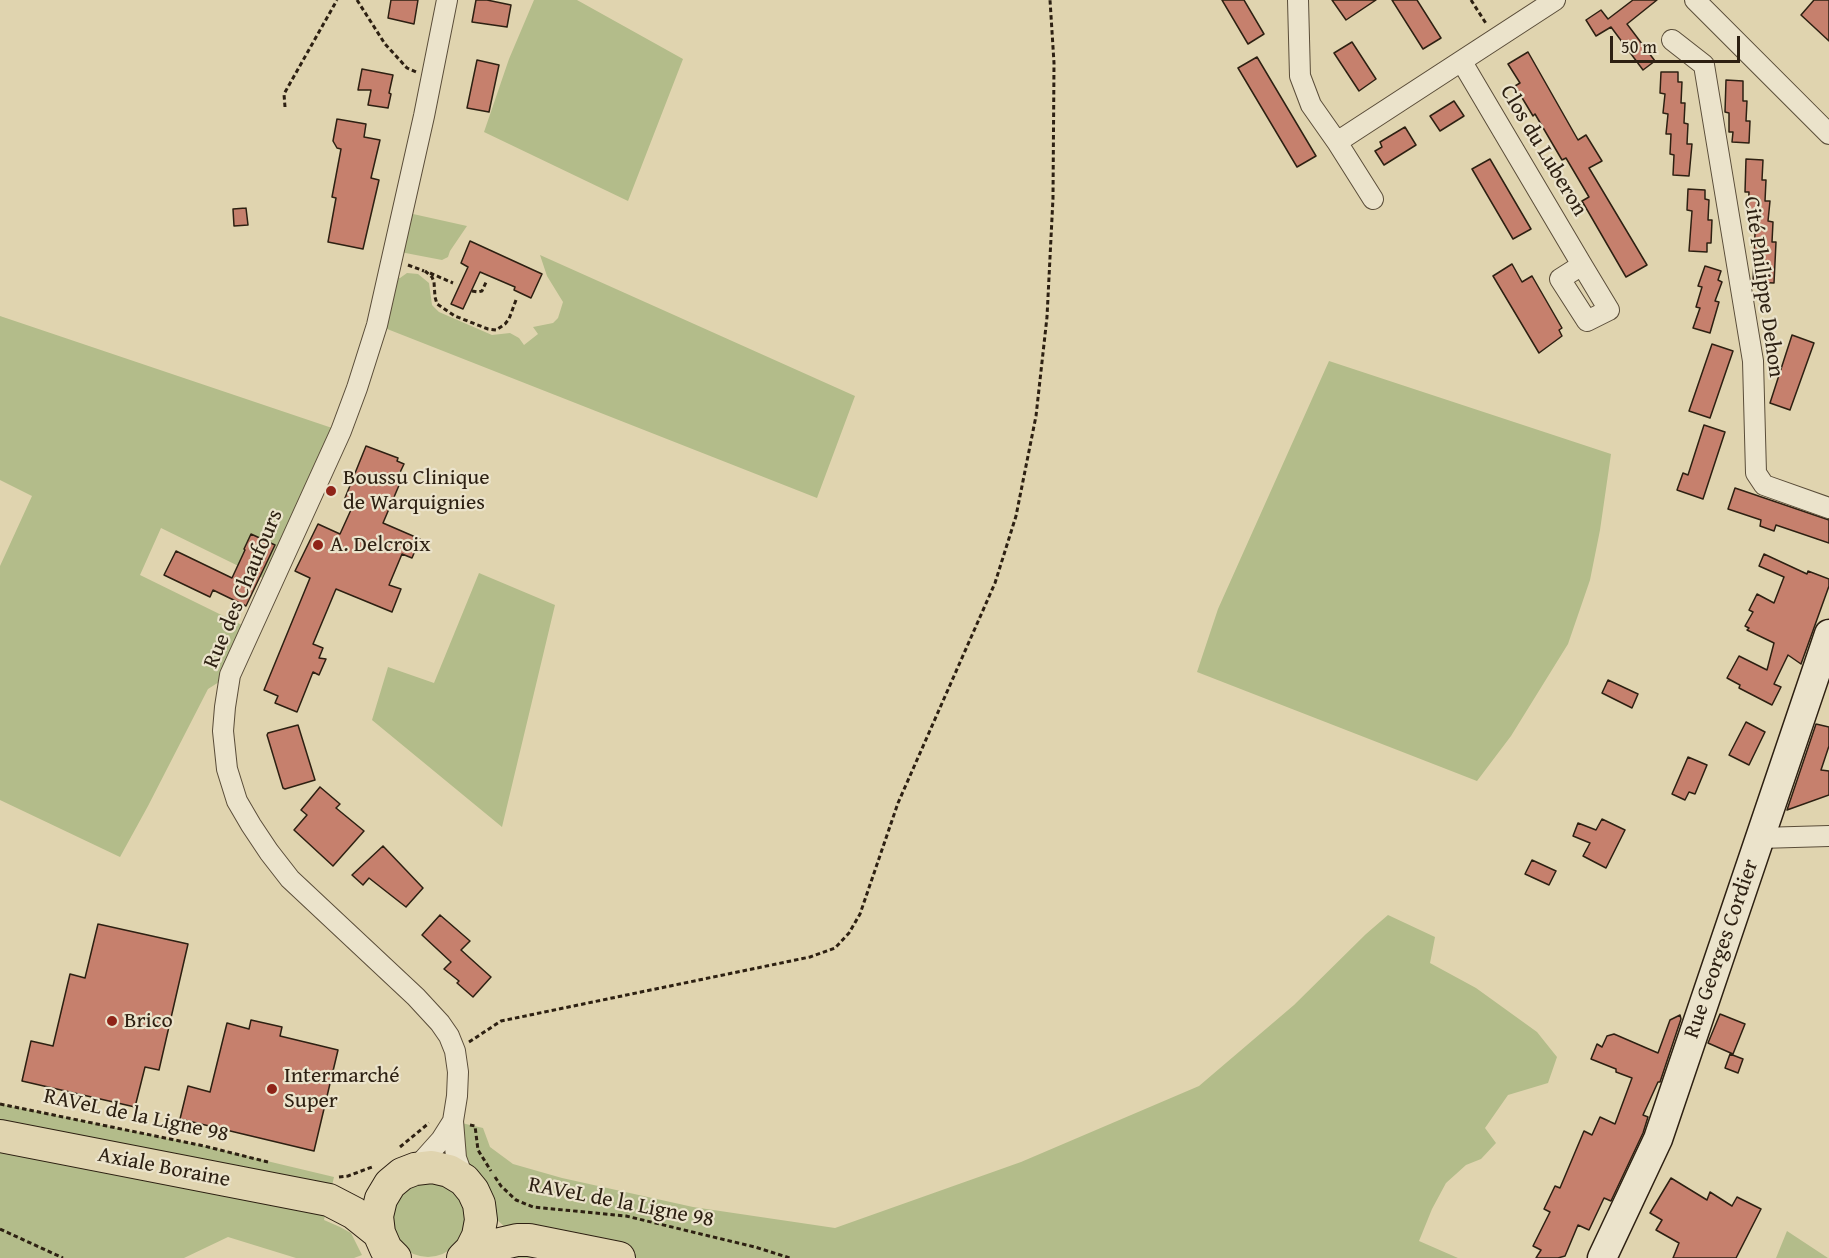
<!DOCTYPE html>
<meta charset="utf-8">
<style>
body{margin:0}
#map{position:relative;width:1829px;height:1258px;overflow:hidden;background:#e0d4af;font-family:"Gentium Book Plus",serif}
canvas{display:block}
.scale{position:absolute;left:1610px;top:36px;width:130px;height:27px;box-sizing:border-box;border:3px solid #2d2012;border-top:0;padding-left:8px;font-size:18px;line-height:21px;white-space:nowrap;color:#2d2012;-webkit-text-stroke:4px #ebe3cb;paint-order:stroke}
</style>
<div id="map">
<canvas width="1829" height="1258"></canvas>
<div class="scale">50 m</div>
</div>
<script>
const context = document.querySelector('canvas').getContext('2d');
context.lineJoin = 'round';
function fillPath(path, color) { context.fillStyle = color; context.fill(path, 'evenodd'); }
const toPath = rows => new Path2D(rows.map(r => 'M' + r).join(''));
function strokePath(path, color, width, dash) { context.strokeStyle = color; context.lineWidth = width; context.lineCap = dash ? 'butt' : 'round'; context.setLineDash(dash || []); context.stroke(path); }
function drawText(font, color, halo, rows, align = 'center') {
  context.font = font + ' "Gentium Book Plus",serif'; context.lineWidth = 4.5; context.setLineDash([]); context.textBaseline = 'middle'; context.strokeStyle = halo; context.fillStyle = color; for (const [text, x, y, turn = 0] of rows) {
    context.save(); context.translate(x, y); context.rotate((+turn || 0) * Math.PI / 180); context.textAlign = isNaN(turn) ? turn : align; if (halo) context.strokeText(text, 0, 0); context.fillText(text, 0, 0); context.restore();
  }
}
const green = toPath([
 [534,0,577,0,683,59,628,201,484,132,509,59],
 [404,212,467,226,450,251,448,257,442,260,395,251],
 [540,255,855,396,817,498,377,325,389,277,400,278,407,273,418,274,429,283,432,305,439,312,492,335,510,333,519,338,524,345,538,334,533,327,553,323,558,318,563,302,547,276],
 [0,316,341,431,271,582,161,528,140,575,250,629,230,675,208,689,148,806,120,857,0,800,0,566,32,496,0,480],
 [1329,361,1611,454,1600,530,1590,580,1568,644,1511,736,1477,781,1197,672,1218,609],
 [479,573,555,605,502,827,372,720,388,667,434,683],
 [1388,915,1435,937,1430,963,1476,988,1537,1032,1557,1057,1548,1083,1508,1095,1485,1128,1496,1143,1481,1159,1466,1165,1446,1183,1432,1209,1419,1241,1458,1258,466,1258,505,1227,479,1204,453,1121,483,1128,490,1147,513,1164,562,1178,693,1207,835,1228,1021,1162,1199,1086,1294,1005,1366,934],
 [0,1104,204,1146,334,1177,324,1220,340,1227,351,1233,362,1255,354,1258,296,1258,228,1237,184,1258,0,1258],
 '390 1219a38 38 0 1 1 76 0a38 38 0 1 1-76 0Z',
 [1787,1231,1828,1258,1776,1258]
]);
const building = toPath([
 [391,0,418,0,414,24,388,18,391,0],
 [476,0,487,0,511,5,507,27,472,22,476,0],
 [1222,0,1244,0,1264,34,1248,44,1222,0],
 [1332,0,1376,0,1346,20,1332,0],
 [1392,0,1417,0,1441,38,1423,49,1392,0],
 [1633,0,1657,0,1627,24,1655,61,1643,70,1611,27,1596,36,1586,20,1601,10,1608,19,1633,0],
 [1814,0,1829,0,1829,41,1801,15,1814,0],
 [1352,42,1376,79,1359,91,1334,53,1352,42],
 [1528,52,1578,140,1586,135,1602,161,1589,168,1647,265,1626,277,1582,201,1589,197,1566,158,1562,160,1535,114,1533,116,1515,86,1520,83,1508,64,1528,52],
 [1257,57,1316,156,1297,167,1238,68,1257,57],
 [477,60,499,65,489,112,467,108,477,60],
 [362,69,393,75,389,93,391,94,388,108,368,105,371,90,358,90,362,69],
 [1661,72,1678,72,1678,82,1682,82,1681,103,1685,103,1684,123,1688,124,1687,144,1692,144,1689,176,1673,175,1674,155,1670,154,1671,134,1666,134,1668,114,1663,113,1665,94,1660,93,1661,72],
 [1726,80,1743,81,1743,101,1747,101,1746,121,1750,121,1749,143,1732,142,1733,132,1729,132,1729,113,1725,112,1726,80],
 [1454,101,1464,116,1440,131,1430,116,1454,101],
 [337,119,366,124,364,137,380,140,371,178,379,180,363,249,328,242,336,198,332,197,341,149,337,148,333,141,337,119],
 [1405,127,1416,145,1384,165,1375,151,1382,147,1380,142,1405,127],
 [1490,159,1531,229,1513,239,1472,169,1490,159],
 [1746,159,1763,160,1762,180,1766,180,1765,201,1770,201,1768,221,1773,222,1772,242,1776,242,1774,283,1753,282,1755,233,1751,232,1752,212,1748,212,1749,192,1745,192,1746,159],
 [1688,189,1705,190,1705,199,1709,200,1708,220,1712,220,1711,243,1707,243,1707,252,1689,251,1692,211,1687,210,1688,189],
 [246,208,248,225,234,226,233,209,246,208],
 [470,241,542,274,531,298,514,290,515,287,480,272,463,309,451,304,468,267,461,263,470,241],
 [1512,264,1522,282,1532,276,1562,328,1559,330,1562,336,1539,353,1493,276,1512,264],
 [1705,266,1721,271,1718,280,1722,282,1715,301,1719,302,1710,333,1693,328,1700,308,1696,307,1702,287,1698,286,1705,266],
 [1792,335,1814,343,1790,410,1770,403,1792,335],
 [1712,344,1733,351,1710,418,1689,411,1712,344],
 [1704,425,1725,432,1703,499,1677,490,1683,473,1688,475,1704,425],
 [366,446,398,458,397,461,404,464,396,481,400,483,383,523,420,539,412,558,402,554,389,585,401,589,392,612,336,589,313,644,323,648,319,658,326,659,319,675,313,672,297,712,275,703,278,696,264,690,310,578,295,571,318,524,340,534,355,501,345,498,366,446],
 [1735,488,1829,520,1829,543,1776,525,1774,531,1760,526,1761,520,1728,509,1735,488],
 [251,534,275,545,246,606,213,590,210,597,164,575,176,551,232,578,245,550,244,549,251,534],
 [1764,554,1807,574,1808,571,1829,579,1829,586,1801,664,1788,655,1774,684,1781,687,1772,705,1739,688,1740,685,1727,678,1739,656,1767,670,1774,643,1747,630,1749,628,1745,626,1753,612,1749,610,1757,594,1774,603,1784,577,1759,566,1764,554],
 [1608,680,1638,694,1632,708,1602,693,1608,680],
 [1746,722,1765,732,1749,765,1729,755,1746,722],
 [1816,724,1829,727,1829,746,1821,770,1829,771,1829,795,1787,810,1816,724],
 [298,725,315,780,285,789,283,788,267,735,268,733,298,725],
 [1688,757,1707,765,1695,794,1689,792,1685,800,1672,794,1688,757],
 [320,787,340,804,336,808,364,831,333,866,294,830,307,815,301,810,320,787],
 [1602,819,1625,830,1606,868,1583,856,1590,843,1573,836,1578,823,1596,830,1602,819],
 [383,846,423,888,406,907,369,878,363,885,352,875,383,846],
 [1532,860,1556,871,1549,885,1525,874,1532,860],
 [440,915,470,941,461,950,491,977,473,997,457,983,459,981,444,969,451,962,422,935,440,915],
 [98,924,188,944,159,1070,145,1067,135,1107,22,1081,31,1041,53,1046,70,974,85,978,98,924],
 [1720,1014,1745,1024,1733,1054,1708,1043,1720,1014],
 [1680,1015,1681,1019,1660,1082,1658,1082,1643,1115,1648,1117,1643,1133,1611,1201,1604,1198,1589,1230,1578,1225,1565,1256,1558,1258,1536,1258,1541,1250,1533,1246,1550,1212,1544,1209,1555,1186,1560,1188,1584,1131,1592,1135,1600,1117,1615,1124,1632,1078,1616,1072,1616,1069,1591,1059,1597,1044,1602,1047,1607,1036,1614,1034,1658,1053,1670,1020,1680,1015],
 [251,1020,282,1027,280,1036,338,1050,314,1151,180,1119,188,1086,210,1092,227,1023,249,1029,251,1020],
 [1730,1054,1743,1059,1738,1073,1725,1068,1730,1054],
 [1671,1178,1707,1200,1710,1192,1732,1206,1737,1197,1761,1209,1736,1258,1673,1258,1679,1243,1656,1230,1662,1220,1650,1213,1671,1178]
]);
const path = toPath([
 [357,0,385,44,407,68,416,72],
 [1471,0,1487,25],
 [285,107,284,94,337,0],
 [408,265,424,271],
 [425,271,432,277,434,282,435,297,437,304,455,316,488,329,496,330,505,324,509,319,516,300],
 [430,273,453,283],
 [472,291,478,292,482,291,487,280],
 [469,1042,501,1021,810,957,835,948,849,933,860,914,898,803,995,583,1016,516,1036,416,1047,317,1053,198,1054,63,1050,0],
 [0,1104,204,1146,268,1162],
 [470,1125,475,1126,478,1150,491,1171],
 [400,1147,429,1123],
 [339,1177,348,1176,372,1167],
 [495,1177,501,1186,516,1200,533,1207,626,1216,755,1247,790,1258],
 [0,1229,63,1258]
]);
const street = toPath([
 [447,0,424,116,377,325,357,388,341,431,230,675,225,707,223,731,227,769,237,801,251,825,269,852,290,879,416,997,440,1023,449,1036,455,1051,458,1072,457,1096,453,1121,456,1158,464,1180],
 [1298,0,1300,76,1311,105,1337,142,1555,0],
 [1695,0,1829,134],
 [1672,40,1704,65,1753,361,1756,473,1764,485,1829,508],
 [1462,62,1582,265,1609,310,1587,321,1560,279,1582,265],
 [1337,142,1373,199],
 [1760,838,1829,836],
 [415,1169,441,1140,453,1121]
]);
const secondary = toPath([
 [1602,1258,1658,1139,1829,634]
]);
const primary = toPath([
 [0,1136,329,1200,354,1213,379,1233],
 [395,1258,386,1249,379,1233,377,1216,381,1199,390,1184,402,1174,415,1169,432,1167,449,1171,464,1180,473,1191,479,1204,481,1220,478,1236,471,1250,463,1258],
 [466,1258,491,1246,517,1240,529,1240,619,1258]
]);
const markers = [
 [331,491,6,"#8f2418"],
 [318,545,6,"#8f2418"],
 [112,1021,6,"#8f2418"],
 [272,1089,6,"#8f2418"]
];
const streetNames = [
 ["Clos du Luberon",1543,151,59],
 ["Cité Philippe Dehon",1763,287,82],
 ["Rue des Chaufours",244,589,-67],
 ["Rue Georges Cordier",1722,949,-71],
 ["RAVeL de la Ligne 98",136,1116,12],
 ["Axiale Boraine",164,1168,11],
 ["RAVeL de la Ligne 98",621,1203,11]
];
const poiNames = [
 ["Boussu Clinique",343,478],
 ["de Warquignies",343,503],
 ["A. Delcroix",330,545],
 ["Brico",124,1021],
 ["Intermarché",284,1076],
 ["Super",284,1101]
];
fillPath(green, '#b3bc8a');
fillPath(building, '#c6806d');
strokePath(building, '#2d2012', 1.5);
strokePath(street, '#5a4d39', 22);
strokePath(secondary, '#2d2012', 31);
strokePath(primary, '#2d2012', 34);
strokePath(path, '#2d2012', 3, [4.5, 3]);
strokePath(street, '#ebe3cb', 20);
strokePath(secondary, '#ebe3cb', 28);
strokePath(primary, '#e0d4af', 32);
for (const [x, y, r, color] of markers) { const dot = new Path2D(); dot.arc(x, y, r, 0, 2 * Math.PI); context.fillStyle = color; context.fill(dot); strokePath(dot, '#ebe3cb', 2); }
drawText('22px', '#2d2012', '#ebe3cb', streetNames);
drawText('22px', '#2d2012', '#ebe3cb', poiNames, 'left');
</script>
